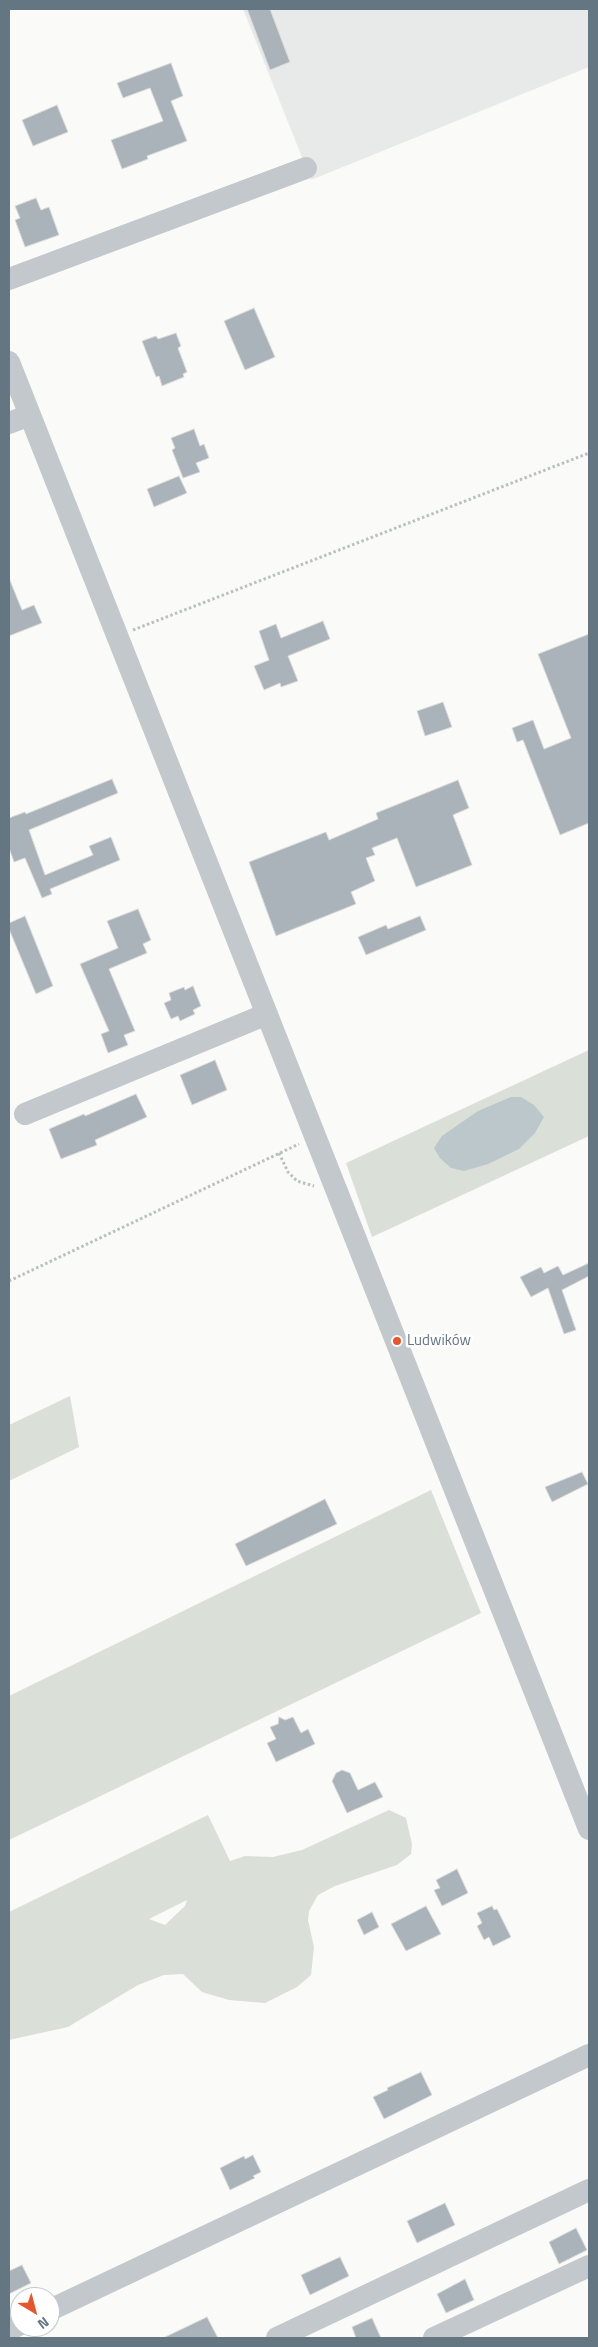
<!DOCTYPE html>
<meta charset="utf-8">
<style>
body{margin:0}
#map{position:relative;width:598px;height:2347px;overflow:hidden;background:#fafaf8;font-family:"Titillium Web",sans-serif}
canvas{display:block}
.frame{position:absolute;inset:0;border:10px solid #657683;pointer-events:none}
.north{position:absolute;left:10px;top:2287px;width:50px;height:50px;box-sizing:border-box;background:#fff;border:1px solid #c1c8cd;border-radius:50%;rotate:143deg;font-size:14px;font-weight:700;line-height:20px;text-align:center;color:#657683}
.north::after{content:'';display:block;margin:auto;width:18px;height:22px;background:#e4572e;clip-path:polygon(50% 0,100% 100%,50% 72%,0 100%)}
</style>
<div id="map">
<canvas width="598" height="2347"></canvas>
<div class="frame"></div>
<div class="north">N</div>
</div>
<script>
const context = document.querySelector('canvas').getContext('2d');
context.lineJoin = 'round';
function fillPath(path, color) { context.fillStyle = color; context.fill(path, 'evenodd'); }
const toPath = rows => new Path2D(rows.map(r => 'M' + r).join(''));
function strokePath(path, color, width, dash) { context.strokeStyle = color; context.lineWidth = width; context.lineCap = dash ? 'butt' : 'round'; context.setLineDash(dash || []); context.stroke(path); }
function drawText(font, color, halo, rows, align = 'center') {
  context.font = font + ' "Titillium Web",sans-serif'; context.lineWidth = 5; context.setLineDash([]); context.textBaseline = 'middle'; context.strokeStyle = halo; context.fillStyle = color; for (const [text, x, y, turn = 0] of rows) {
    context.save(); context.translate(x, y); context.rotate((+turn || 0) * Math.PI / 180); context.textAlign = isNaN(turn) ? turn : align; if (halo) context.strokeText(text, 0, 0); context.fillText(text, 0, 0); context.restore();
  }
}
const built = toPath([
 [243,9,589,9,589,67,311,180]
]);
const green = toPath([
 [589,1050,589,1136,372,1237,346,1163],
 [70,1396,79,1447,9,1481,9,1425],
 [431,1490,481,1613,9,1840,9,1696],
 [389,1810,406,1818,412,1844,411,1854,397,1865,335,1886,318,1895,309,1911,308,1920,314,1947,311,1975,297,1987,265,2003,229,2000,202,1992,183,1974,164,1975,138,1985,68,2027,9,2040,9,1912,208,1815,230,1861,245,1856,273,1857,302,1850],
 [187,1900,185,1906,165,1925,149,1919]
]);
const water = toPath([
 [511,1097,521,1097,534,1105,544,1117,535,1133,519,1149,488,1164,464,1171,451,1168,440,1158,434,1148,442,1136,478,1111]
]);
const building = toPath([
 [247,9,270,9,290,62,270,70,247,9],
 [171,63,183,96,171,101,187,141,147,156,148,159,122,169,111,140,163,121,150,88,123,98,117,83,171,63],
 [57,105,68,132,33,146,22,120,57,105],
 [36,198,41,210,49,207,59,235,25,247,15,220,20,218,15,206,36,198],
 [254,308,275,357,245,370,224,321,254,308],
 [176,333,181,346,178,348,187,372,183,374,184,377,162,386,159,376,156,377,142,341,156,336,158,339,176,333],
 [194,429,200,446,204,444,209,458,196,463,200,472,183,478,172,450,175,448,171,438,194,429],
 [179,476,187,493,154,507,147,489,179,476],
 [9,578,22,610,34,605,42,623,9,636,9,578],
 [323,621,330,639,288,656,298,681,281,687,280,683,264,690,254,666,269,660,259,631,276,624,281,638,323,621],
 [589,634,589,823,560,835,523,740,517,742,512,728,533,720,544,749,571,738,538,654,589,634],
 [443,702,452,727,425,736,417,711,443,702],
 [112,779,118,793,29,830,45,875,93,855,89,846,111,837,120,860,50,889,52,894,42,898,25,858,14,862,9,848,9,818,25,812,26,814,112,779],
 [458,780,469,808,453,815,472,865,416,887,397,838,372,848,375,855,366,858,375,881,351,892,356,904,276,936,249,862,326,832,329,840,378,819,376,813,458,780],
 [138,909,151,940,143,944,147,953,109,969,135,1031,124,1035,128,1045,108,1053,101,1034,109,1031,80,964,118,948,107,921,138,909],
 [25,916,53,986,36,994,9,929,9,923,25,916],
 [420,916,426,930,366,955,358,937,386,925,388,929,420,916],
 [193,986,201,1006,193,1010,195,1014,180,1021,178,1016,171,1019,164,1003,171,1000,169,993,184,987,185,990,193,986],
 [215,1060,227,1090,192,1105,180,1075,215,1060],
 [136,1094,147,1117,95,1140,97,1145,61,1159,49,1129,84,1114,85,1116,136,1094],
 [589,1263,589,1276,562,1290,576,1330,564,1334,548,1288,531,1297,520,1277,541,1267,544,1273,558,1266,563,1275,589,1263],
 [582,1472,588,1484,552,1502,545,1487,582,1472],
 [325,1499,337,1524,246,1566,235,1544,325,1499],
 [279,1717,285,1720,293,1717,301,1733,308,1729,315,1744,276,1762,267,1743,276,1739,270,1727,278,1724,279,1717],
 [342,1770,350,1773,358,1790,375,1782,383,1797,347,1813,332,1781,336,1773,342,1770],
 [457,1869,468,1893,442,1906,434,1890,440,1888,436,1880,457,1869],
 [426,1906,441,1934,406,1951,391,1924,426,1906],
 [492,1906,494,1910,497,1909,511,1937,493,1946,489,1937,484,1940,477,1926,482,1923,477,1913,492,1906],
 [372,1912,379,1927,364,1935,357,1920,372,1912],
 [421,2072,432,2095,384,2119,373,2097,388,2090,387,2088,421,2072],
 [253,2155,261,2172,253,2176,255,2178,230,2190,220,2168,244,2156,245,2159,253,2155],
 [445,2203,455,2225,417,2243,407,2221,445,2203],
 [576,2228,587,2250,559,2264,549,2242,576,2228],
 [340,2257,349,2276,310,2295,301,2275,340,2257],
 [22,2265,31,2283,9,2294,9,2271,22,2265],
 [465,2279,474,2300,446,2313,437,2294,465,2279],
 [207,2317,218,2338,163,2338,207,2317],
 [372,2318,381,2338,356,2338,352,2327,372,2318]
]);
const path = toPath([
 [133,630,589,453],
 [279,1153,288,1172,297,1181,314,1186],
 [9,1281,299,1144]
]);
const minor = toPath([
 [9,279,306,168],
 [9,362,589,1829],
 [9,423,30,415],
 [25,1114,267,1014],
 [50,2310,589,2055],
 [9,2330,20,2324],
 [277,2338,589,2190],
 [434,2338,589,2266]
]);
const markers = [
 [397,1341,5,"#e4572e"]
];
const poiNames = [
 ["Ludwików",407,1341]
];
fillPath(built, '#e8e9e9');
fillPath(green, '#dadfd7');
fillPath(water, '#bbc7cb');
fillPath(building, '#aab3b9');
strokePath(building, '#dcdcda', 1);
strokePath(path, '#bbbfc2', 3, [2.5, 2.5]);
strokePath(minor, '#c3c8cc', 22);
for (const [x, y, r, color] of markers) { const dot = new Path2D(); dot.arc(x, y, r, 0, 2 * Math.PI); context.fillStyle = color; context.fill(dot); strokePath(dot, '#fff', 2); }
drawText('15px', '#657683', '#fff', poiNames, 'left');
</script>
